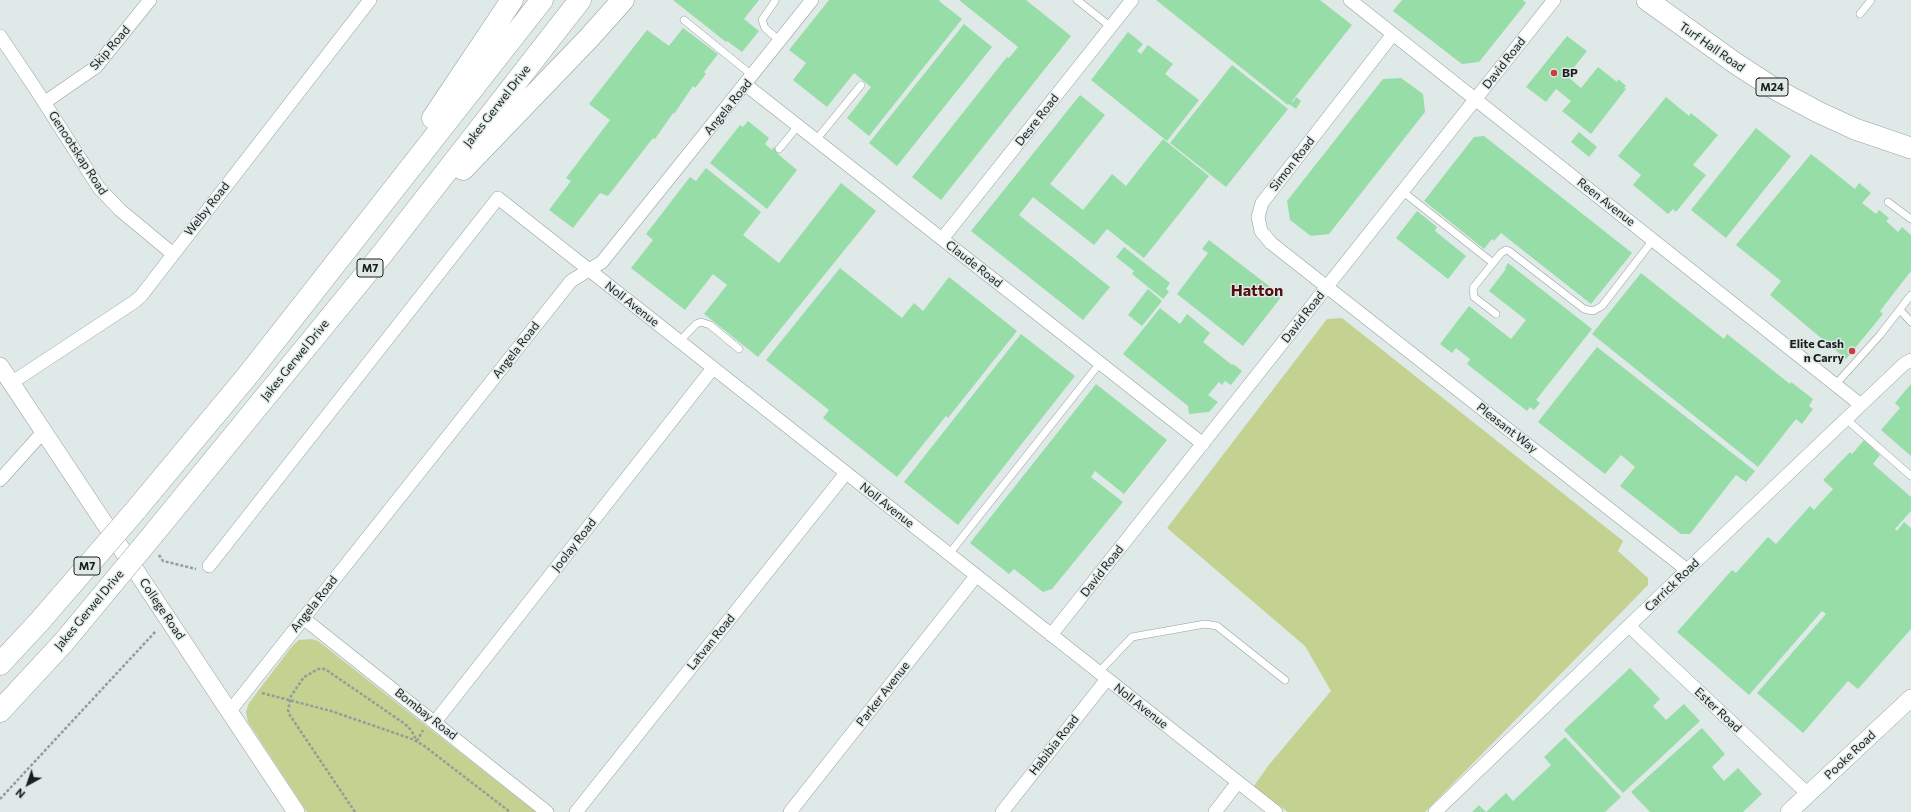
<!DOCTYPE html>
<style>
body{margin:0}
#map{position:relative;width:1911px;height:812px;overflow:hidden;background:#dfe9e7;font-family:Commissioner,sans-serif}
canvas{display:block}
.north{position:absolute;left:8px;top:764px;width:40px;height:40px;-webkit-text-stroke:3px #dfe9e7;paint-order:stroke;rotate:220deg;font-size:11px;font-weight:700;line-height:16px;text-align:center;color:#1a1e1d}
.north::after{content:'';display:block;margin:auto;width:14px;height:18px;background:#1a1e1d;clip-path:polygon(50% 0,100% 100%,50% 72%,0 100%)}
</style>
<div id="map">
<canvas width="1911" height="812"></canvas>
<div class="north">N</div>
</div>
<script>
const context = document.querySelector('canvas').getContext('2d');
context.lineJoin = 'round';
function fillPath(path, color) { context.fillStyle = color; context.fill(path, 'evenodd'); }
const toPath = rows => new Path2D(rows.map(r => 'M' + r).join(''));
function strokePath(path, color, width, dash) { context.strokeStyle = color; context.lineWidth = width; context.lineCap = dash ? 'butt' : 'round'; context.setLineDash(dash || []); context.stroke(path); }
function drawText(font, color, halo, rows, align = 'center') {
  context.font = font + ' Commissioner,sans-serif'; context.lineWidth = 3; context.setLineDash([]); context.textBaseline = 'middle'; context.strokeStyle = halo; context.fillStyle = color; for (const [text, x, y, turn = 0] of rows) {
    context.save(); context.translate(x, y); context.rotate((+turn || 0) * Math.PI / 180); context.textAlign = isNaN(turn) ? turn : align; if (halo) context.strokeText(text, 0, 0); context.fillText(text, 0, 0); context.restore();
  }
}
const green = toPath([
 [1342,318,1623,541,1618,551,1648,578,1648,585,1425,812,1288,812,1254,786,1268,766,1331,691,1305,646,1167,528,1327,319],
 [312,639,318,641,536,812,307,812,248,722,246,712,249,703,293,645,299,640]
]);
const building = toPath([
 [673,0,759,0,744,19,759,31,742,52,727,41,726,42],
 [829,0,940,0,939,1,962,19,869,136,847,118,871,87,854,73,827,107,793,80,806,63,789,50],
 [959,0,1026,0,1071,36,941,200,912,177,1007,57,1009,58,1018,47],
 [1156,0,1320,0,1352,25,1292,101,1293,102,1296,97,1301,101,1296,109,1289,104,1288,105],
 [1402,0,1523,0,1526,3,1479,62,1462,64,1393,11],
 [964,24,992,47,897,166,869,143],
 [683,28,718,54,704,72,706,74,695,88,693,86,674,114,673,113,655,139,653,138,608,196,600,193,573,228,549,210,571,181,566,178,610,120,589,104,647,30,669,46],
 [1128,32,1143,44,1137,51,1141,54,1148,45,1173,64,1165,74,1199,100,1167,141,1091,80],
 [1567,36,1587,51,1567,76,1581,88,1598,67,1617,82,1618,79,1626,86,1624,88,1626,89,1591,134,1562,111,1571,101,1556,89,1546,102,1526,87],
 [1232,65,1288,109,1226,187,1170,143],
 [1401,78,1423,94,1425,112,1329,234,1311,236,1290,220,1287,201,1383,79],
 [1080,95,1105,115,1050,184,1083,210,1112,174,1126,186,1163,139,1209,176,1144,258,1107,229,1094,245,1033,197,1019,215,1110,287,1083,320,971,231],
 [1666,97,1689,116,1691,113,1718,135,1693,165,1706,175,1676,212,1673,209,1668,214,1633,185,1641,175,1618,156],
 [748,121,769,138,765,144,772,150,773,147,780,152,778,154,797,170,767,209,710,163,740,125,743,127],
 [1756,128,1791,156,1726,238,1691,210],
 [1579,132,1597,147,1589,157,1571,142],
 [1484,136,1632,253,1591,304,1501,233,1494,241,1492,239,1484,249,1424,201,1474,137],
 [1811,154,1855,189,1859,183,1871,193,1862,203,1876,214,1879,210,1889,218,1886,221,1898,232,1902,227,1911,235,1911,271,1880,311,1883,314,1846,359,1770,295,1781,281,1736,245],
 [706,168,761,212,743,235,779,263,841,183,876,211,758,357,704,314,727,285,713,274,685,310,631,268,653,240,646,234,690,177,696,181],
 [1417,211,1437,227,1435,231,1466,256,1448,279,1396,238],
 [1209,240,1282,296,1243,346,1177,294,1208,253,1202,249],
 [1124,247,1170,283,1166,289,1169,292,1163,299,1132,274,1134,271,1116,257],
 [1508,263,1592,329,1536,400,1540,403,1534,410,1530,407,1527,411,1467,364,1470,359,1456,348,1452,353,1440,344,1469,306,1511,339,1526,320,1489,291,1506,269,1505,268],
 [840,268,902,318,914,303,923,311,949,277,1017,331,948,418,946,416,897,477,823,418,829,410,766,360],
 [1641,273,1724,339,1727,334,1790,384,1791,382,1813,399,1809,406,1813,409,1802,424,1796,419,1758,467,1592,334],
 [1148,289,1162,301,1142,326,1128,315],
 [1160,308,1180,324,1187,314,1210,333,1203,342,1232,365,1233,364,1242,371,1231,385,1225,381,1222,385,1219,382,1208,395,1218,402,1209,412,1189,414,1188,406,1123,354],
 [1021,334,1075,376,958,525,904,482],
 [1597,347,1755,471,1746,482,1736,475,1690,534,1681,534,1620,486,1635,467,1621,455,1605,474,1538,422],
 [1096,384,1167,440,1124,494,1095,471,1091,477,1123,502,1052,589,1043,592,1014,569,1009,574,970,543],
 [1911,384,1911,456,1881,430,1900,408,1895,403],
 [1864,440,1880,455,1873,464,1911,497,1911,511,1895,529,1897,531,1904,522,1911,528,1911,629,1858,689,1848,681,1803,733,1757,693,1826,614,1822,611,1749,695,1677,632,1732,570,1736,573,1768,537,1776,544,1810,506,1814,510,1833,489,1823,480,1850,452,1852,454],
 [1630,668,1660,699,1653,706,1666,720,1684,704,1700,721,1623,793,1564,730],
 [1702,728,1725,754,1712,767,1724,781,1738,768,1762,794,1743,812,1650,812,1631,792],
 [1565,737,1621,797,1605,812,1486,812,1506,793,1513,801,1551,765,1544,757],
 [1479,805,1486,812,1472,812]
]);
const path = toPath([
 [159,555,163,561,196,569],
 [262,693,331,711,412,739,423,745,510,812],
 [417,741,423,730],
 [0,799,156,631],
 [355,812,289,714,288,710,291,696,304,677,318,669,325,669,405,724,411,730,417,741]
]);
const service = toPath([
 [1077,0,1111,27],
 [775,1,762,20,765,28,780,41],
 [1860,14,1871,0],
 [684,20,753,76],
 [816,140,861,85],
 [779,149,798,126],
 [1402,191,1493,263,1473,288,1474,297,1496,314],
 [1888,202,1911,219],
 [1493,263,1501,253,1506,250,1509,251,1584,309,1593,311,1602,306,1653,240],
 [1900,310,1911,322],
 [679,342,696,324,701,322,710,325,739,349],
 [1836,384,1880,335,1911,295],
 [1846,419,1911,476],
 [949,554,1100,363],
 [1099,672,1132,637,1205,624,1217,626,1285,680]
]);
const minor = toPath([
 [1350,0,1861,405],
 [1393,34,1262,203,1258,217,1261,231,1271,243,1687,570],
 [0,36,33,85,99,188,120,210,173,254],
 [746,85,1203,444],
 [45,102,96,67,150,0],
 [942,239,1132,0],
 [11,383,134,302,141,296,370,0],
 [0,480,43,432],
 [209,566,498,198,1276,812],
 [303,618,547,812],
 [1629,626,1808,794],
 [1051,635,1554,0],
 [230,711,571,281,602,262,812,0],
 [435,722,713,368],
 [576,812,846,473],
 [790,812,976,576],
 [1002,812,1107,679],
 [1215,812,1238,782],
 [1435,812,1687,570,1904,364,1911,360]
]);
const tertiary = toPath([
 [0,366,296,812],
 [1789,812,1911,698]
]);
const primary = toPath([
 [1647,0,1735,63,1775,89,1818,112,1855,129,1911,148]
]);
const trunk = toPath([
 [433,118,512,0],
 [463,169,588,39,623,0],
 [135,511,248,375,542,0],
 [155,532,383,253,580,0],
 [0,664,39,622],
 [0,711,63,643]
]);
const trunkBridge = toPath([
 [39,622,135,511],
 [63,643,155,532]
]);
const markers = [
 [1554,73,4,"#cc3d41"],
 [1852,351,4,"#cc3d41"]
];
const shields = [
 [1772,87,32],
 [370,268,26],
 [87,566,26]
];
const shieldNames = [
 ["M24",1772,87],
 ["M7",370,268],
 ["M7",87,566]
];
const streetNames = [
 ["Turf Hall Road",1712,47,35],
 ["Skip Road",110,48,-49],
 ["David Road",1504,63,-52],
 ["Jakes Gerwel Drive",497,106,-52],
 ["Angela Road",728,107,-51],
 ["Desre Road",1037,120,-52],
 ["Genootskap Road",78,153,57],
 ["Simon Road",1292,164,-52],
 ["Reen Avenue",1606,202,38],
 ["Welby Road",207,209,-52],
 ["Claude Road",974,264,38],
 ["Noll Avenue",632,304,38],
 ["David Road",1303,317,-52],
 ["Angela Road",516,350,-52],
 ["Jakes Gerwel Drive",295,360,-51],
 ["Pleasant Way",1507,428,38],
 ["Noll Avenue",887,505,38],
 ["Joolay Road",574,545,-52],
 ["David Road",1102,571,-52],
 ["Carrick Road",1672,585,-44],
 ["Angela Road",314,604,-52],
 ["College Road",162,609,56],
 ["Jakes Gerwel Drive",89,610,-50],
 ["Latvan Road",711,642,-51],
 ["Parker Avenue",883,694,-52],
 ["Noll Avenue",1141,706,38],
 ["Ester Road",1718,710,43],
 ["Bombay Road",426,714,38],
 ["Habibia Road",1054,745,-52],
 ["Pooke Road",1850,755,-43]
];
const poiNames = [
 ["BP",1562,73],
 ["Elite Cash",1844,344,"right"],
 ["n Carry",1844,358,"right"]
];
const districtNames = [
 ["Hatton",1257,291]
];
fillPath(green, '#c3d191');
fillPath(building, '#97dda7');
strokePath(service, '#96a09e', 8);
strokePath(minor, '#96a09e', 14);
strokePath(tertiary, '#96a09e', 18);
strokePath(primary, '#96a09e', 22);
strokePath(trunk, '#96a09e', 23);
strokePath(path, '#949c9a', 2.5, [3, 2]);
strokePath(service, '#fff', 7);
strokePath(minor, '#fff', 13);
strokePath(tertiary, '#fff', 17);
strokePath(primary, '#fff', 21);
strokePath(trunk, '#fff', 22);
strokePath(trunkBridge, '#96a09e', 23, []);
strokePath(trunkBridge, '#fff', 22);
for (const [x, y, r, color] of markers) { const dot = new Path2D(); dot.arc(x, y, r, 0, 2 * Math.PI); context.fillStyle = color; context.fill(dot); strokePath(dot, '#dfe9e7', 1.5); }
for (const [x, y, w] of shields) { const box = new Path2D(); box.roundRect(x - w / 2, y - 9, w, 18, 3); context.fillStyle = '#dfe9e7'; context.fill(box); strokePath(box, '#1a1e1d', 1); }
drawText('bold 11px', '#1a1e1d', null, shieldNames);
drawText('12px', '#1a1e1d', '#dfe9e7', streetNames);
drawText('bold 12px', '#1a1e1d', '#dfe9e7', poiNames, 'left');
drawText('bold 16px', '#520d11', '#dfe9e7', districtNames);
</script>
